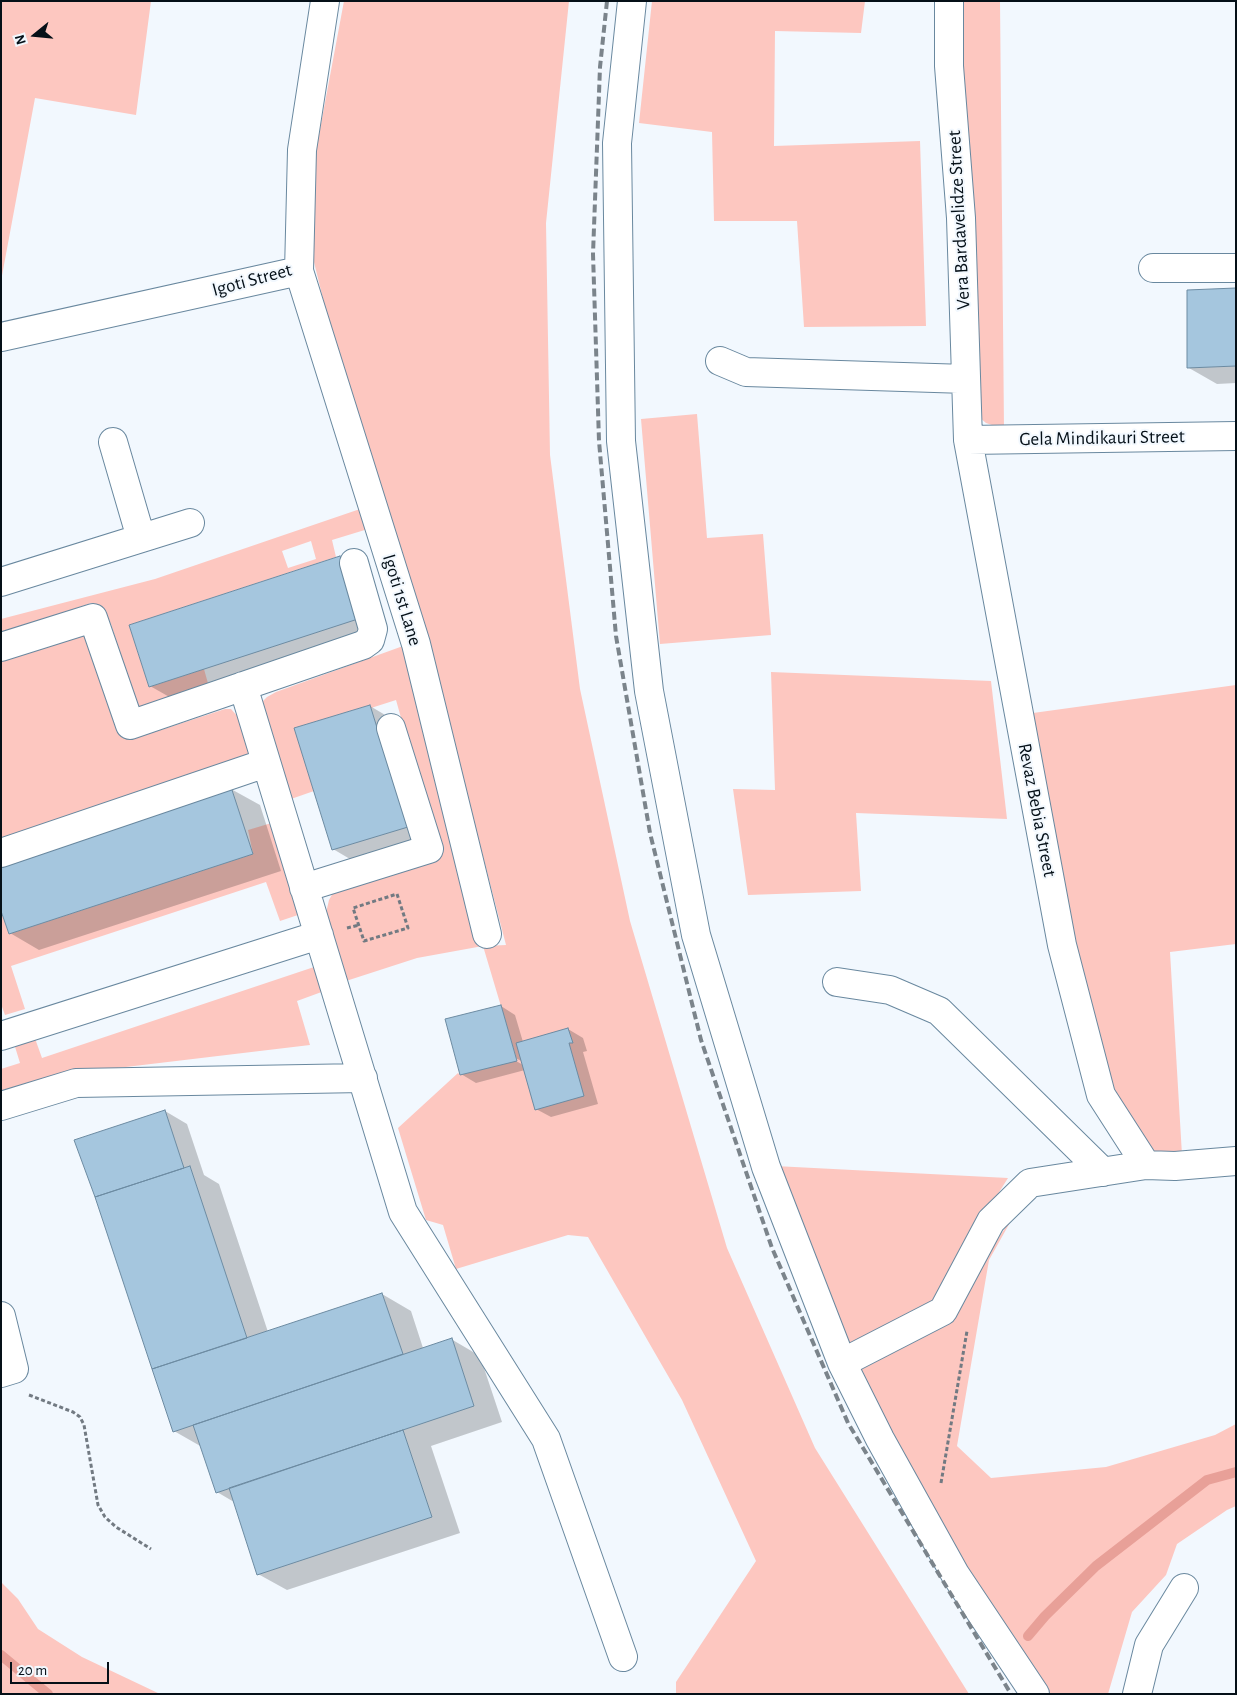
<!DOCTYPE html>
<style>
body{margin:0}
#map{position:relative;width:1237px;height:1695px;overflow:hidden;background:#f2f8fe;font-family:"Alegreya Sans",sans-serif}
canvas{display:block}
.frame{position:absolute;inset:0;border:2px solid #051018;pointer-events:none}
.north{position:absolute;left:10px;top:10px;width:50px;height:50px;-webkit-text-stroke:4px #f2f8fe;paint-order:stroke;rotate:253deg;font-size:14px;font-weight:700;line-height:20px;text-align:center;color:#051018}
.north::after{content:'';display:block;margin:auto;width:18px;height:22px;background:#051018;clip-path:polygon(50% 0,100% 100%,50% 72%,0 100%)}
.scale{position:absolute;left:10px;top:1662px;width:99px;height:22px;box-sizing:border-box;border:2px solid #051018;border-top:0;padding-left:6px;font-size:15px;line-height:18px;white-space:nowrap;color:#051018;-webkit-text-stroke:4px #f2f8fe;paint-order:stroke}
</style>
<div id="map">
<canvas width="1237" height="1695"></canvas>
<div class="frame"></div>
<div class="north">N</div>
<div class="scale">20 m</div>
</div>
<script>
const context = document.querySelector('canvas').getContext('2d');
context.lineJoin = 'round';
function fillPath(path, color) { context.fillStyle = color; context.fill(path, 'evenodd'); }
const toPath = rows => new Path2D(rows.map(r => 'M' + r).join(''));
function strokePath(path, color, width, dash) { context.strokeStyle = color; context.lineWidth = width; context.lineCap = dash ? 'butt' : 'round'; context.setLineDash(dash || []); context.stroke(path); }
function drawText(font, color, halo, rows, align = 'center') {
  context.font = font + ' "Alegreya Sans",sans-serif'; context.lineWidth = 4; context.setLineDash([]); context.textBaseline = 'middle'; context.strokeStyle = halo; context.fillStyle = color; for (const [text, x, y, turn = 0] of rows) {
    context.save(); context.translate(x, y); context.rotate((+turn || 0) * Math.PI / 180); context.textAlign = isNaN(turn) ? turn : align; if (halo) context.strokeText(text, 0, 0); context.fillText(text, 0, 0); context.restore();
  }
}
const green = toPath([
 [1,1,151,1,136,115,35,98,1,281],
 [344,1,569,1,546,223,550,455,580,689,630,921,727,1248,815,1448,969,1694,676,1694,676,1682,756,1561,682,1400,588,1237,568,1235,456,1269,443,1225,426,1220,398,1128,458,1073,460,1075,517,1060,483,946,417,958,346,981,326,913,329,900,334,891,440,856,396,700,371,708,370,705,295,728,314,791,291,799,260,704,267,697,276,692,403,646,484,946,506,945,425,633,328,319,312,254,315,156],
 [652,1,865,1,861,33,775,31,774,146,920,141,926,326,804,327,797,221,714,221,712,132,639,123],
 [961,1,1000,1,1004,429,986,423,979,417,960,78],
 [697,414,707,538,763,534,771,635,660,644,641,419],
 [363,508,368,529,332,540,336,557,129,625,149,687,204,669,209,687,141,708,135,701,111,624,102,608,96,605,91,603,1,634,1,619,155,579],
 [311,541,316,559,288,568,282,551],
 [80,634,92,638,126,737,133,739,225,709,231,709,239,718,249,747,248,759,1,842,1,657],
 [771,672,991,681,1007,819,856,813,861,891,748,895,733,789,775,790],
 [1236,685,1236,944,1170,952,1182,1155,1156,1156,1115,1096,1080,965,1033,713],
 [278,821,304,913,280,921,266,882,11,966,25,1009,5,1015,1,1004,1,911,9,934,253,854,248,830],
 [320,965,327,990,297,1001,310,1045,84,1072,1,1095,1,1069,20,1063,12,1037,32,1030,42,1058],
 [775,1166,1008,1178,979,1224,942,1297,856,1347,844,1343],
 [1017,1210,989,1260,957,1446,991,1478,1106,1467,1215,1435,1236,1424,1236,1506,1227,1510,1177,1544,1166,1575,1132,1612,1108,1694,1049,1694,985,1598,888,1425,861,1368,978,1269],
 [1,1582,18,1599,38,1629,82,1657,160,1694,1,1694]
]);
const shadow = toPath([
 [1236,289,1236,383,1217,384,1189,368],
 [340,557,362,570,382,630,173,699,150,686],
 [370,706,392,719,429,839,355,862,333,849,296,729],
 [231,789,260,805,281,871,39,950,10,933],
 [501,1006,515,1015,523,1042,568,1029,583,1038,587,1051,583,1052,598,1104,551,1117,536,1109,525,1070,476,1083,461,1074],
 [512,1056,523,1062,523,1065,511,1058],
 [165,1111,187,1124,204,1175,219,1184,268,1332,382,1294,411,1311,423,1348,451,1339,480,1356,502,1422,431,1446,460,1533,287,1590,258,1574,234,1502,217,1492,202,1447,174,1431]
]);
const stream = toPath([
 [1028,1636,1045,1616,1096,1566,1207,1480,1236,1472],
 [1,1655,48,1694]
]);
const building = toPath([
 [1236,288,1236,366,1187,368,1187,290,1236,288],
 [340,556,361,618,149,687,129,625,340,556],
 [370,705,408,827,332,850,294,728,370,705],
 [231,787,253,854,9,934,1,911,1,862,231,787],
 [501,1005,517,1061,460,1075,445,1019,501,1005],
 [568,1028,573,1043,569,1043,584,1096,535,1110,516,1043,568,1028],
 [165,1110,184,1168,95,1197,74,1140,165,1110],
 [190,1166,247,1338,152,1369,95,1197,190,1166],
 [382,1293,403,1354,173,1432,152,1369,382,1293],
 [452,1338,474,1406,216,1493,193,1425,452,1338],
 [403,1430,432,1517,257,1575,229,1488,403,1430]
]);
const path = toPath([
 [397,894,408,928,364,941,353,908,397,894],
 [347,928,359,925],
 [29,1395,73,1412,80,1417,84,1425,98,1505,105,1517,116,1527,151,1549],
 [941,1483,967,1331]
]);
const minor = toPath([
 [325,1,302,150,299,271,416,644,487,934],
 [632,1,617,143,621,441,649,691,696,935,766,1167,842,1363,880,1439,955,1574,1035,1694],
 [949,1,949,66,961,218,968,440,1062,945,1101,1095,1146,1165],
 [1153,268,1236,268],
 [1,337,299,271],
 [720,361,746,372,966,379],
 [968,440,1236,436],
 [113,442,141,538],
 [1,582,190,523],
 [1,647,93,618,130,725,363,645,370,640,373,629,354,563],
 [243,686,403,1212,546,1439,623,1657],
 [1,853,266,763],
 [304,888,429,849,391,728],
 [837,982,890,990,939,1011,1103,1172],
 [1,1036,319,935],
 [1,1106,76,1083,363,1078],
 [1,1316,14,1369,1,1373],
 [842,1363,943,1311,991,1221,1030,1183,1146,1165,1175,1166,1236,1161],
 [1137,1694,1149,1645,1184,1588]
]);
const rail = toPath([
 [607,1,600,67,593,254,599,441,616,636,650,833,701,1040,772,1248,848,1423,1011,1694]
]);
const streetNames = [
 ["Vera Bardavelidze Street",959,220,-93],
 ["Igoti Street",252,280,-15],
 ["Gela Mindikauri Street",1102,438,-1],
 ["Igoti 1st Lane",402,600,73],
 ["Revaz Bebia Street",1037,810,79]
];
fillPath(green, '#fdc7c0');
fillPath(shadow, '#0003');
strokePath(stream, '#e8a098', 10);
fillPath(building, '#a5c6de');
strokePath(building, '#6c8ba2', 1);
strokePath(minor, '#69889f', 30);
strokePath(path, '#727a82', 3, [4, 2.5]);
strokePath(minor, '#fff', 28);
strokePath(rail, '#7b848b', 4, [8, 4]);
drawText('19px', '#051018', '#f2f8fe', streetNames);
</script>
